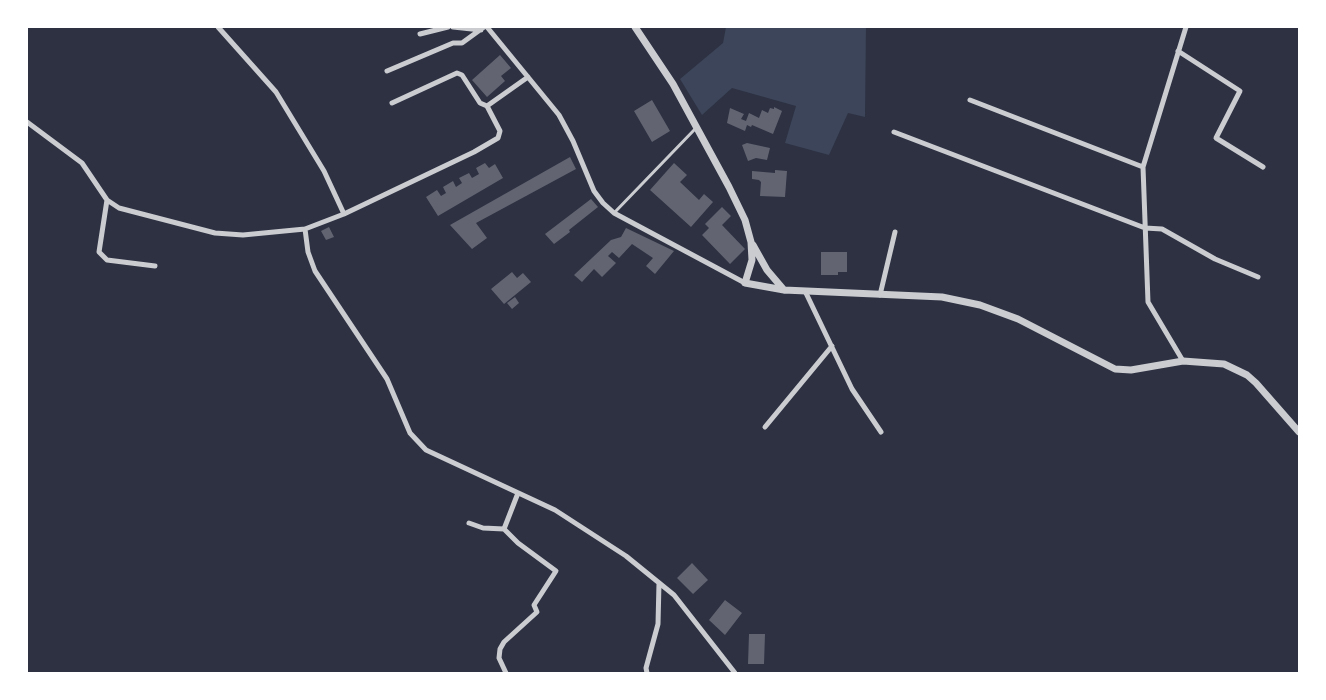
<!DOCTYPE html>
<style>
body{margin:0}
#map{position:relative;width:1326px;height:700px;overflow:hidden;background:#2d3142;font-family:Arial,sans-serif}
canvas{display:block}
.frame{position:absolute;inset:0;border:28px solid #fff;pointer-events:none}
</style>
<div id="map">
<canvas width="1326" height="700"></canvas>
<div class="frame"></div>
</div>
<script>
const context = document.querySelector('canvas').getContext('2d');
context.lineJoin = 'round';
function fillPath(path, color) { context.fillStyle = color; context.fill(path, 'evenodd'); }
const toPath = rows => new Path2D(rows.map(r => 'M' + r).join(''));
function strokePath(path, color, width, dash) { context.strokeStyle = color; context.lineWidth = width; context.lineCap = dash ? 'butt' : 'round'; context.setLineDash(dash || []); context.stroke(path); }
const green = toPath([
 [726,27,866,27,865,117,848,113,829,155,785,143,796,106,732,88,702,115,680,79,723,43]
]);
const building = toPath([
 [500,55,511,68,501,76,505,81,487,97,472,80],
 [652,100,670,131,652,142,634,111],
 [774,107,782,111,773,134,752,125,751,127,747,125,745,131,727,123,730,108,744,114,741,119,746,121,749,113,759,118,762,110,768,113,770,108,774,109],
 [747,143,770,148,767,160,756,158,748,161,742,145],
 [570,157,576,169,476,223,487,238,472,249,450,225],
 [485,163,489,168,495,164,503,178,438,216,426,197,437,190,441,196,446,193,443,187,453,181,456,187,462,183,459,178,469,173,472,178,479,174,476,168],
 [674,163,687,175,680,182,699,200,704,194,713,202,691,227,650,190],
 [775,170,787,171,785,197,760,196,761,182,759,180,752,179,752,171,775,173],
 [591,199,598,207,569,230,570,232,554,244,545,234],
 [722,207,731,216,722,225,745,249,730,264,702,235,709,228,705,224],
 [329,227,334,237,326,240,321,231],
 [626,228,674,251,655,274,646,266,653,258,632,244,619,258,612,252,608,256,616,263,602,277,594,269,582,282,574,275,611,240,621,237],
 [821,252,847,252,847,272,838,272,838,275,821,275],
 [512,272,517,278,523,273,531,282,504,304,491,289],
 [515,297,519,303,512,309,507,303],
 [692,563,708,580,693,594,677,578],
 [725,600,742,613,725,635,709,620],
 [749,634,765,634,764,664,748,664]
]);
const service = toPath([
 [614,213,696,128]
]);
const minor = toPath([
 [218,27,276,92,324,171,344,214],
 [453,27,481,30],
 [487,27,559,115,573,141,594,191,603,203,614,213,745,283],
 [420,34,448,27],
 [1178,51,1240,91,1216,138,1263,167],
 [387,71,453,43,462,43,484,27],
 [970,100,1143,167],
 [392,103,457,73,462,75,480,103,487,106],
 [27,122,82,163,107,200,119,208,215,233,243,235,305,229,344,214,474,152,498,138,500,131,487,106,528,77],
 [894,132,1145,228,1162,229,1215,259,1258,277],
 [107,200,99,252,107,260,155,266],
 [305,229,308,252,315,271,387,379,410,433,426,450,555,510,626,556,674,595,735,673],
 [805,291,852,389,881,432],
 [880,295,895,232],
 [1183,361,1148,302,1143,167,1186,27],
 [765,427,832,346],
 [469,523,483,528,504,529],
 [506,673,499,658,500,649,504,642,537,612,534,605,556,571,518,543,504,529,518,493],
 [647,673,646,668,658,624,659,583]
]);
const tertiary = toPath([
 [635,27,673,84,729,187,745,220,751,242,752,260,745,283,784,290,942,297,980,305,1018,319,1115,369,1131,370,1183,361,1224,364,1247,375,1256,383,1299,432],
 [753,245,767,270,784,290]
]);
fillPath(green, '#3c4559');
fillPath(building, '#626471');
strokePath(service, '#caccd0', 3);
strokePath(minor, '#caccd0', 5);
strokePath(tertiary, '#caccd0', 7);
</script>
